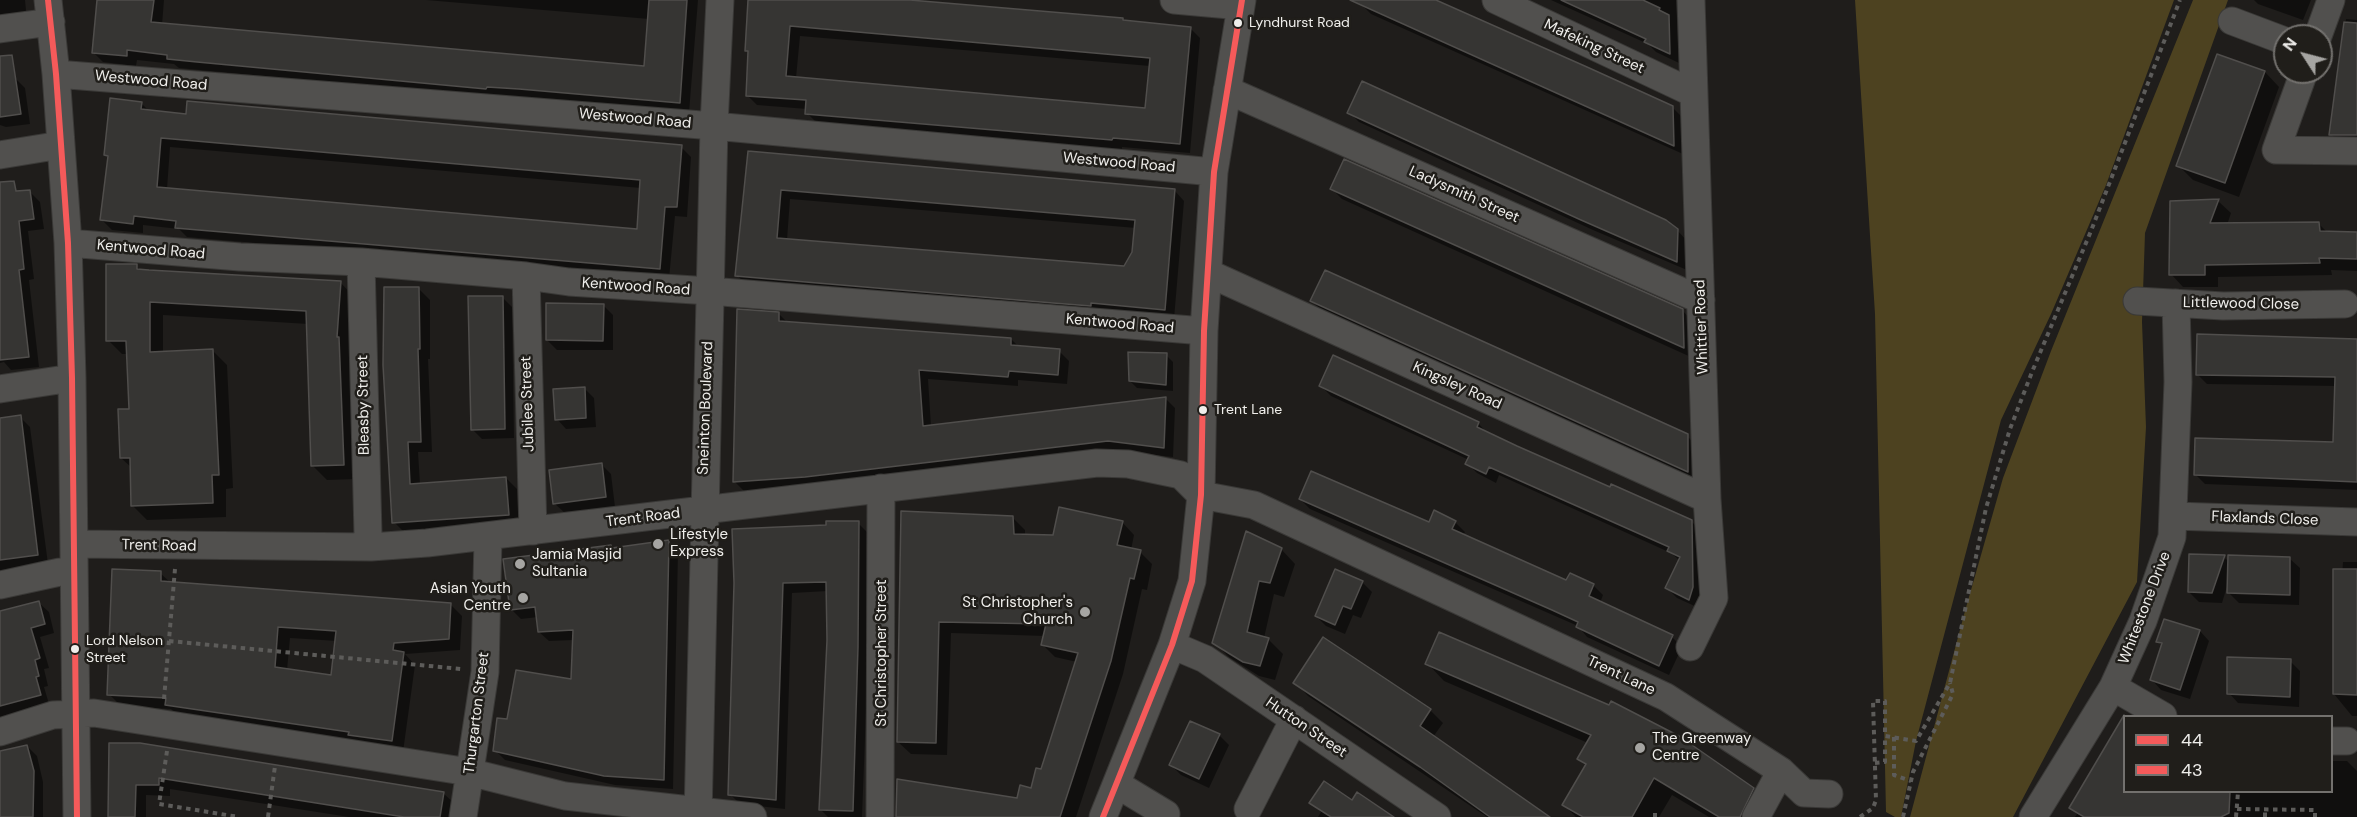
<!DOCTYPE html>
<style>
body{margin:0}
#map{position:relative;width:2357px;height:817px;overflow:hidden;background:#1f1d1b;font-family:"DM Sans",sans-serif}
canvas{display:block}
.legend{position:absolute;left:2123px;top:715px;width:210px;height:78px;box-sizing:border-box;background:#201e1a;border:2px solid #73716e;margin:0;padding:8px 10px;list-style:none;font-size:18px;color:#efeeeb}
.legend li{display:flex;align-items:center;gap:12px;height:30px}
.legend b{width:30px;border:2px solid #73716e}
.north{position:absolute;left:2273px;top:24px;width:60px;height:60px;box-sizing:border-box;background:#201e1a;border:2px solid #73716e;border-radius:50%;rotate:306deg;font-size:16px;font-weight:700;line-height:24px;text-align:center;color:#efeeeb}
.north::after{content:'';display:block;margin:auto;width:21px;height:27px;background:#a6a5a2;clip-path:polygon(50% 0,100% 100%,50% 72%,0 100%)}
</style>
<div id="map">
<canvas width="2357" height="817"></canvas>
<ul class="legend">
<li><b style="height:8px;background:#f55a5a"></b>44</li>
<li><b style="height:8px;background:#f55a5a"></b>43</li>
</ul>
<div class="north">N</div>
</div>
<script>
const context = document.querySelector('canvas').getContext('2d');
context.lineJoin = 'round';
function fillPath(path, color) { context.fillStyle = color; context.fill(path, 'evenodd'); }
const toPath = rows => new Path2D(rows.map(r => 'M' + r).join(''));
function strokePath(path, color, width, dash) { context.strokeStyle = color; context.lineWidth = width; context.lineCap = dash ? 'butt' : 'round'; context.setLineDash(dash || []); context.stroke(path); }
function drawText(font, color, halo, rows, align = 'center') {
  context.font = font + ' "DM Sans",sans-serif'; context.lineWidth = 5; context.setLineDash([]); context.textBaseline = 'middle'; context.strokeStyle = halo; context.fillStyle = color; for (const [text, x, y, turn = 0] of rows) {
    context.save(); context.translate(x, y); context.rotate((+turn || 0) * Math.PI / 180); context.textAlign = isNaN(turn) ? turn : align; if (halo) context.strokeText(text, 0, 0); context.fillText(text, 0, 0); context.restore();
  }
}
const forest = toPath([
 [1855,0,2174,0,2106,185,2051,314,2001,420,1916,741,1901,817,1895,817,1886,812,1875,314],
 [2193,0,2228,0,2145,233,2142,322,2146,427,2137,582,2013,817,1910,817,1965,611,2003,478,2051,351]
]);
const shadow = toPath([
 [0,0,25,0,27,20,0,25],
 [98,0,164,0,162,25,645,67,649,19,426,0,698,0,689,113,496,98,179,68,174,64,137,60,136,66,103,62,93,52],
 [749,0,889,0,1190,28,1200,38,1190,153,1122,147,1122,150,817,123,807,113,807,109,757,105,747,95,749,54,746,50],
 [800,36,1150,66,1146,109,796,78],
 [1363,0,1433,0,1672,107,1682,117,1683,154,1371,14,1361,4],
 [1551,0,1676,0,1679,63,1656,52,1648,44],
 [2254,0,2311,0,2303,20,2258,4],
 [2346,19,2357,20,2357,149,2345,149,2331,134],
 [2218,56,2265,72,2279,87,2239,197,2193,180,2178,165],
 [15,78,25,88,30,124,6,127,0,125,0,80],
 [141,103,149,111,188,115,681,147,691,157,687,217,675,216,669,279,187,237,179,229,143,225,143,233,112,230,102,220,109,158,106,155],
 [170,147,641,188,638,230,167,189],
 [1349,112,1677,230,1687,241,1687,270,1593,230,1359,122],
 [749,152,1175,191,1184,201,1174,319,746,285,737,275],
 [790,199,1136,228,1134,253,1124,268,787,240],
 [1332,189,1682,310,1692,321,1693,358,1342,199],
 [29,191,40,202,44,229,28,231,34,279,29,280,39,367,11,370,4,362,0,363,0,195],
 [2218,201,2231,213,2227,225,2318,223,2328,233,2357,233,2357,271,2331,270,2332,275,2218,277,2218,287,2183,287,2171,274],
 [136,266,142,271,340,282,354,297,357,479,327,480,313,466,308,324,163,315,163,353,213,351,227,365,233,488,226,489,226,517,147,520,133,506,132,468,121,458,130,410,128,354,122,354,108,340],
 [419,289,430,300,430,359,428,359,432,452,418,452,420,484,506,478,517,489,519,525,405,533,394,522],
 [502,297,512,307,514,438,482,439,472,429],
 [1312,301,1687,436,1697,446,1697,481,1322,311],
 [603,305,613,315,613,350,557,350,547,340],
 [779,314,788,323,1011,339,1019,347,1059,351,1069,361,1067,384,1018,380,1018,386,928,379,931,426,1165,398,1175,408,1173,457,1119,451,816,487,744,491,735,482],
 [2357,340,2357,490,2205,484,2195,474,2335,443,2336,386,2207,384,2197,374],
 [1166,355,1173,362,1173,391,1137,388,1130,381],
 [1321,386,1478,423,1488,434,1610,489,1691,521,1701,531,1702,598,1699,608,1677,598,1667,588,1679,560,1671,553,1499,475,1496,483,1477,473,1467,463,1469,460,1331,396],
 [584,388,594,398,596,427,566,429,557,419],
 [20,417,30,427,48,564,0,571,0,420],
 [601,464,611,474,615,507,565,513,555,504],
 [1300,499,1429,524,1455,522,1465,532,1463,536,1567,582,1593,585,1603,595,1600,603,1672,637,1682,647,1669,675,1587,637,1578,626,1310,509],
 [903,513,1013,518,1025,530,1025,536,1054,536,1122,522,1134,535,1131,550,1140,552,1152,564,1147,590,1142,589,1123,674,1076,817,896,817,1018,800,1032,789,1042,771,1077,662,1055,657,1043,645,1045,636,951,633,947,755,911,754,898,742],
 [858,523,868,533,868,658,862,817,828,817,820,809,829,640,828,591,792,593,785,809,740,804,730,794,735,583,828,527],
 [668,542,678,552,673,789,615,785,505,760,495,750,508,721,572,681,574,640,549,641,539,632,538,617,521,619,511,609,611,547,613,549],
 [1281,549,1295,564,1284,597,1274,594,1264,638,1268,639,1283,654,1275,680,1259,676,1229,657,1214,642],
 [2224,557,2229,562,2290,559,2300,568,2299,605,2239,603,2229,593,2228,583,2222,603,2199,602,2189,592],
 [2343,562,2357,562,2357,716,2352,716,2334,694],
 [160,573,171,583,450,604,462,616,460,650,405,654,415,665,403,752,179,717,171,709,121,706,109,694],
 [290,638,337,641,332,676,287,670],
 [1362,582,1372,592,1361,618,1353,615,1345,634,1326,626,1316,616],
 [39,603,49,612,54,633,40,637,49,668,44,669,48,686,44,687,49,704,0,718,0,612],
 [2165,620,2200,631,2209,641,2190,699,2161,690,2152,680,2162,646,2158,641],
 [2290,661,2300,671,2299,707,2238,703,2229,693],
 [1427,663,1753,789,1771,806,1766,817,1709,817,1672,795,1659,817,1576,817,1564,805,1586,766,1579,759,1588,743,1444,681],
 [1295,682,1430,710,1443,723,1433,737,1545,817,1487,817,1308,696],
 [2124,719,2124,792,2332,792,2332,761,2347,761,2357,771,2357,817,2075,817,2077,814,2071,808],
 [1219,735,1229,745,1209,788,1181,775,1171,765],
 [111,744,443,793,455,804,453,817,349,817,170,789,170,796,146,795,146,817,110,817],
 [27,746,37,756,43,782,43,817,0,817,0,753],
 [1352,802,1386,817,1318,817,1321,812,1311,803]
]);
const building = toPath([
 [97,0,154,0,151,22,644,66,649,0,687,0,680,103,519,89,487,87,486,89,197,62,167,59,167,55,127,50,127,56,92,53,97,0],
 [748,0,910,0,1123,18,1123,20,1191,27,1180,144,1113,138,1112,140,805,114,806,100,746,96,748,51,745,51,748,0],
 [790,26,1150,58,1145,108,786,76,790,26],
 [1350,0,1436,0,1587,67,1673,106,1674,146,1350,0],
 [1561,0,1643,0,1660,8,1659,10,1669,15,1670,54,1644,42,1646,39,1561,0],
 [2344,22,2357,23,2357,135,2329,135,2344,22],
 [2217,54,2265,71,2225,183,2176,166,2217,54],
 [12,55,21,114,0,117,0,56,12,55],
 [1362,81,1666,220,1678,229,1677,262,1581,220,1347,113,1362,81],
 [110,98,142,102,141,109,186,114,187,101,682,145,677,207,665,207,660,269,175,228,176,221,134,216,133,224,100,220,108,156,104,155,110,98],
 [161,138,640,180,637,229,157,187,161,138],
 [748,151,1175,189,1165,310,1091,303,1091,306,1053,303,735,276,748,151],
 [781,190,1135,220,1132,252,1124,266,777,238,781,190],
 [1344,159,1683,309,1684,348,1330,189,1344,159],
 [14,181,16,191,30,190,34,219,19,221,24,269,19,270,29,357,0,360,0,182,14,181],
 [2219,199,2210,223,2319,222,2320,231,2357,232,2357,259,2319,258,2320,263,2205,265,2205,275,2169,275,2170,201,2219,199],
 [106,264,137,264,137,269,149,270,341,281,337,337,339,337,344,465,311,466,306,311,150,302,150,352,213,349,219,475,212,475,213,503,131,506,130,458,120,458,118,409,129,409,126,341,106,341,106,264],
 [1325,270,1688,434,1688,472,1310,301,1325,270],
 [384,287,419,287,420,349,418,349,421,442,408,442,410,484,506,477,509,515,392,523,383,365,384,287],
 [468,296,503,296,505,429,471,430,468,296],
 [546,303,604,304,603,341,546,340,546,303],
 [737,309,779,312,779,321,1011,338,1011,345,1060,349,1058,375,1009,371,1008,377,919,370,923,426,1166,397,1164,448,1108,441,805,477,733,482,737,309],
 [2197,334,2357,339,2357,482,2194,475,2195,438,2333,442,2335,377,2196,375,2197,334],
 [1128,352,1167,353,1166,385,1129,381,1128,352],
 [1333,355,1479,422,1477,427,1517,446,1610,487,1611,484,1692,520,1693,587,1689,600,1665,588,1680,557,1667,551,1669,547,1489,467,1486,474,1465,464,1469,456,1319,386,1333,355],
 [585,387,586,418,555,420,553,389,585,387],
 [21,415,38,555,0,560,0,418,21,415],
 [602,463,606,497,553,504,549,470,602,463],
 [1311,471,1429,522,1434,510,1456,521,1452,529,1566,580,1570,573,1594,584,1589,596,1673,635,1659,666,1576,627,1578,622,1552,610,1299,499,1311,471],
 [1059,507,1123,521,1117,545,1141,550,1134,579,1130,578,1111,661,1060,817,896,817,897,779,1017,798,1020,785,1031,788,1036,768,1041,769,1078,653,1041,645,1046,624,939,622,936,743,897,742,901,511,1013,516,1014,534,1053,535,1059,507],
 [826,521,859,521,858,647,853,811,819,810,827,640,826,582,783,583,776,800,728,795,734,583,732,529,826,525,826,521],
 [1246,531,1282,548,1270,583,1259,581,1247,632,1269,638,1260,666,1243,662,1212,643,1246,531],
 [669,540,664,780,604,776,493,751,497,718,507,719,516,670,571,679,573,630,538,632,535,607,510,610,503,559,611,545,612,548,669,540],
 [2189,554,2225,555,2212,593,2188,592,2189,554],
 [2228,555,2290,557,2290,595,2227,593,2228,555],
 [112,569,161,571,161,581,451,603,449,639,394,643,393,650,404,652,392,741,348,735,349,732,165,705,166,698,107,695,112,569],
 [278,627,336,631,331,675,275,667,278,627],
 [1335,569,1363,581,1351,609,1343,606,1335,625,1315,616,1335,569],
 [2333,569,2357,569,2357,695,2333,694,2333,569],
 [39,601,45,624,31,628,40,658,35,660,39,676,36,677,41,695,0,706,0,611,39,601],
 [2164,619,2200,630,2180,690,2150,680,2162,643,2156,642,2164,619],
 [1439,632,1609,705,1611,701,1679,736,1754,788,1740,817,1719,817,1654,778,1632,817,1583,817,1562,805,1586,764,1577,759,1591,735,1425,664,1439,632],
 [1323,637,1431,709,1420,726,1550,817,1490,817,1420,767,1293,683,1323,637],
 [2227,657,2291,659,2290,697,2227,694,2227,657],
 [2124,715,2124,792,2230,792,2229,813,2221,817,2084,817,2069,808,2124,715],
 [1190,721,1220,734,1199,779,1169,765,1190,721],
 [109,743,140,743,444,792,440,817,404,817,159,778,159,785,136,785,135,817,108,817,109,743],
 [27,745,34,771,33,817,0,817,0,751,27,745],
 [1324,781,1352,800,1357,792,1394,817,1331,817,1309,803,1324,781]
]);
const path = toPath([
 [169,641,461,669],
 [164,699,175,569],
 [1894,737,1894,775,1911,781],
 [167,751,159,804,239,817],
 [1875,763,1885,762,1885,736],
 [2237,809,2315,810,2315,817],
 [268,817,275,766],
 [1655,817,1655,813],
 [1860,817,1873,808,1876,800,1873,701,1885,701,1885,736,1916,741,1950,683,1986,508,2010,429,2032,372,2091,231,2180,0],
 [1903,817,1913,772,1953,694,1950,683],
 [2236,817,2238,792],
 [2265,817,2265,810]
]);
const minor = toPath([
 [48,0,56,74,68,243,72,378,77,817],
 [1174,0,1241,6],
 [1496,0,1693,93],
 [2232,21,2285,41],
 [0,29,51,22],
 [2318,36,2331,0],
 [2304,72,2276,150,2357,151],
 [56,74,714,126,1214,172],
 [1227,90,1701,300],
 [0,155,61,145],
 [68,243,240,257,361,262,526,276,569,282,710,291,1204,331],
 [361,262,368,534,371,547],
 [1208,273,1707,499],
 [526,276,533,531],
 [2137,301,2223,306,2345,304],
 [0,389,72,378],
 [2174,516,2357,522],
 [74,544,371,547,427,543,1097,463,1128,464,1181,475,1201,495,1254,505,1666,697,1781,771,1804,793,1829,794],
 [0,585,60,572,74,572],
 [1172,645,1205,659,1437,817],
 [1690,647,1714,598,1707,499,1691,0],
 [2113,687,2163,716],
 [0,732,53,715,94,713,469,772,565,796,753,817],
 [2332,741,2347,741],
 [1118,785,1166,814],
 [1248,809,1294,719],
 [463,817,485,672,488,537],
 [698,817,714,126,720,0],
 [880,817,881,488],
 [1103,817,1172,645,1192,581,1201,495,1204,331,1214,172,1242,0],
 [1756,817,1781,771],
 [2033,817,2113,687,2143,621,2172,537,2178,382,2176,303]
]);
const bus1 = toPath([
 [1103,817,1172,645,1192,581,1201,495,1204,331,1214,172,1242,0]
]);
const bus2 = toPath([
 [48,0,56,74,68,243,72,378,77,817]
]);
const markers = [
 [1238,23,5,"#efeeeb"],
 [1203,410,5,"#efeeeb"],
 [658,544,6,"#a6a5a2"],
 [520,564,6,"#a6a5a2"],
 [523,598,6,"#a6a5a2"],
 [1085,612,6,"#a6a5a2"],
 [75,649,5,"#efeeeb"],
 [1640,748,6,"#a6a5a2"]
];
const busNames = [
 ["Lyndhurst Road",1249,23],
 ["Trent Lane",1214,410],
 ["Lord Nelson",86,641],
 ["Street",86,658]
];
const streetNames = [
 ["Mafeking Street",1594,47,25],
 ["Westwood Road",151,81,5],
 ["Westwood Road",635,119,5],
 ["Westwood Road",1119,163,5],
 ["Ladysmith Street",1464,195,24],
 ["Kentwood Road",151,250,5],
 ["Kentwood Road",636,287,4],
 ["Littlewood Close",2241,304,1],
 ["Kentwood Road",1120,324,5],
 ["Whittier Road",1702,327,-92],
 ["Kingsley Road",1457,386,24],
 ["Jubilee Street",528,404,-92],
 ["Bleasby Street",364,405,-91],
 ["Sneinton Boulevard",706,408,-88],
 ["Trent Road",643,518,-7],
 ["Flaxlands Close",2265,519,2],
 ["Trent Road",159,546,1],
 ["Whitestone Drive",2145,608,-69],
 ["St Christopher Street",882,653,-90],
 ["Trent Lane",1621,676,25],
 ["Thurgarton Street",477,713,-83],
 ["Hutton Street",1306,728,34]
];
const poiNames = [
 ["Lifestyle",670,535],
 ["Express",670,552],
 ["Jamia Masjid",532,555],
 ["Sultania",532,572],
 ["Asian Youth",511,589,"right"],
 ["Centre",511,606,"right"],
 ["St Christopher's",1073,603,"right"],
 ["Church",1073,620,"right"],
 ["The Greenway",1652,739],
 ["Centre",1652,756]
];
fillPath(forest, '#4d4220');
fillPath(shadow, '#0007');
fillPath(building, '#363533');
strokePath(building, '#504e4c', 1.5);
strokePath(minor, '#3a3937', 29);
strokePath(path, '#5d5c5a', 4, [4.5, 4.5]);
strokePath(minor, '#51504e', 27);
strokePath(bus1, '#f55a5a', 6);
strokePath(bus2, '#f55a5a', 6);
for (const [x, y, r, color] of markers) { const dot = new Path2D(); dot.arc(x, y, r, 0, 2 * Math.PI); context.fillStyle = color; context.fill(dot); strokePath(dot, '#201e1a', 2); }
drawText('14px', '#efeeeb', '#201e1a', busNames, 'left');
drawText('15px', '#efeeeb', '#201e1a', streetNames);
drawText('15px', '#efeeeb', '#201e1a', poiNames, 'left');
</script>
